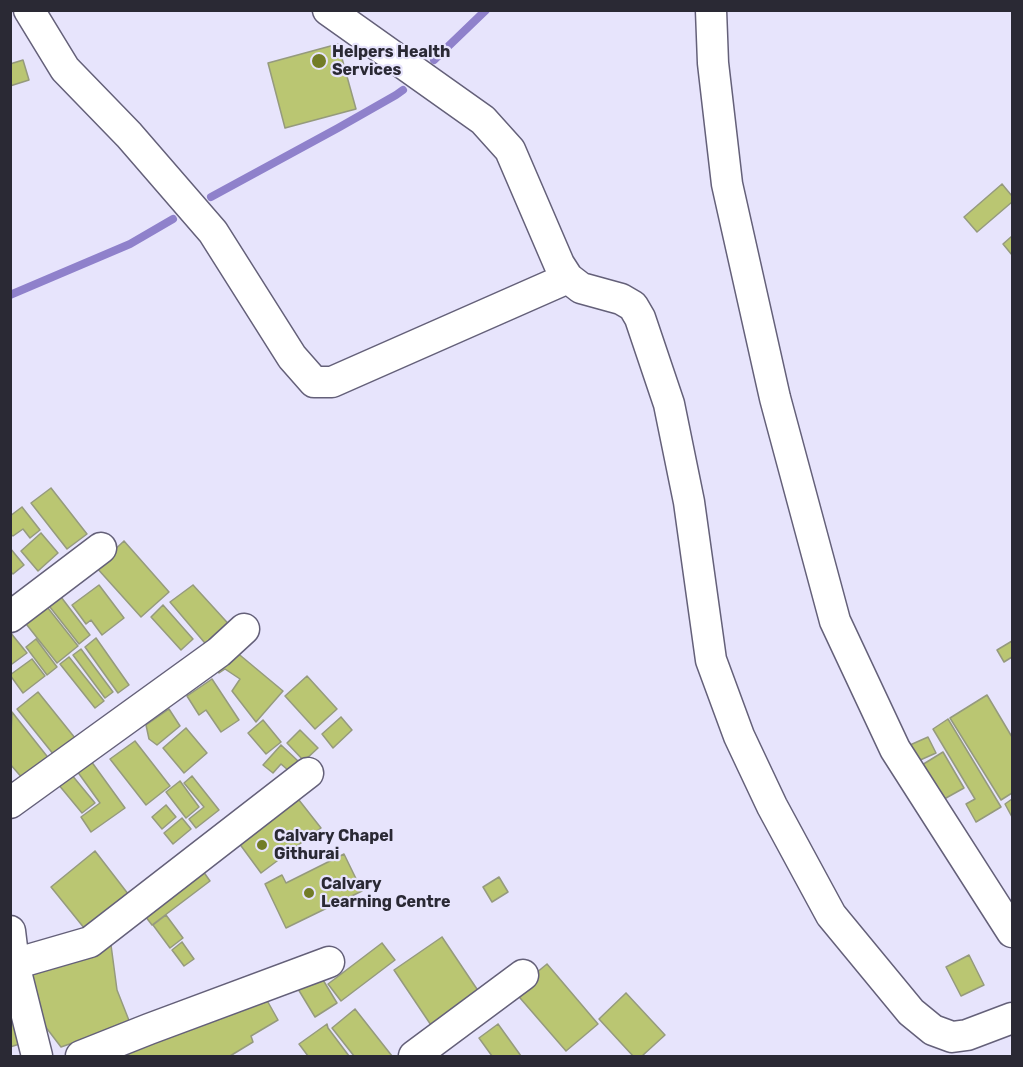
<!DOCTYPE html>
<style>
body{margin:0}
#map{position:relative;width:1023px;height:1067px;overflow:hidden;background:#e7e4fc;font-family:Rubik,sans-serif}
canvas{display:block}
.frame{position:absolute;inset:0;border:12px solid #2a2934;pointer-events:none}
</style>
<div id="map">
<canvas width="1023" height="1067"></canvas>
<div class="frame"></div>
</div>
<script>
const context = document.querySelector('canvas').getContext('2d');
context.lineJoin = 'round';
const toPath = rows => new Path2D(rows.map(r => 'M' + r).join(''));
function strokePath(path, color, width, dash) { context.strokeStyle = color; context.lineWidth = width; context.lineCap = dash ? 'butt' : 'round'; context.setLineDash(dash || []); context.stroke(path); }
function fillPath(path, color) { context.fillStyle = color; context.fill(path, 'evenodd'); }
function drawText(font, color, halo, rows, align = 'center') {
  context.font = font + ' Rubik,sans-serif'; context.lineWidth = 4.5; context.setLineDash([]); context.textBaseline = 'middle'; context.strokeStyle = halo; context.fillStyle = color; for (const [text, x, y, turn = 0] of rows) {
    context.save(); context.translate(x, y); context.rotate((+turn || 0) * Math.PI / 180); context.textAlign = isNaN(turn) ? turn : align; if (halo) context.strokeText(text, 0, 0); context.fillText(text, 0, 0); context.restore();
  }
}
const stream = toPath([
 [434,60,486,10],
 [211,197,338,128,396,95,403,90],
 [10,295,130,244,173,219]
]);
const building = toPath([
 [338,44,356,109,285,128,268,63,338,44],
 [23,60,29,80,10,86,10,64,23,60],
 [1002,184,1012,196,1012,202,977,232,964,217,1002,184],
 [1012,236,1012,255,1003,244,1012,236],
 [51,488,87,534,67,549,31,503,51,488],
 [22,507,40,530,30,538,23,529,13,536,10,534,10,516,22,507],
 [41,533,58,553,38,571,21,551,41,533],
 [124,541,169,592,141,617,96,567,124,541],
 [10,548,24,565,13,574,10,571,10,548],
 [99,585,124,618,102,635,91,620,86,624,72,605,99,585],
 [193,585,235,631,210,649,170,602,193,585],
 [58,593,90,635,79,644,46,602,58,593],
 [44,603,78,646,57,663,23,620,44,603],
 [163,605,193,639,181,650,151,617,163,605],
 [10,632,27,653,12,664,10,662,10,632],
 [96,638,129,685,118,693,85,647,96,638],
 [36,639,57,667,47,675,26,647,36,639],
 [1012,641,1012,657,1004,662,997,650,1012,641],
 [229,646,283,691,256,722,232,691,240,679,225,669,219,673,209,666,229,646],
 [81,649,113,692,105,698,73,655,81,649],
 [69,657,104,701,95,708,60,664,69,657],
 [32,659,45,676,23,693,10,675,32,659],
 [307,676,337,709,315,729,285,696,307,676],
 [212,679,239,720,221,732,206,710,199,715,187,696,212,679],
 [38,692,75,738,54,755,17,709,38,692],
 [987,695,1012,737,1012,793,1001,800,950,718,987,695],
 [169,709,180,726,157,745,149,739,146,725,169,709],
 [12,712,50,760,24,780,10,764,12,712],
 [341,717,352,730,333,748,322,734,341,717],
 [948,719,1001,807,976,822,966,804,975,799,933,729,948,719],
 [263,720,281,742,266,754,248,733,263,720],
 [186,728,207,753,184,773,163,748,186,728],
 [300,730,318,748,304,761,287,743,300,730],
 [928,737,936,753,918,761,910,745,928,737],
 [135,741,170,786,146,805,110,759,135,741],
 [281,745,298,761,289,771,281,764,273,773,263,765,281,745],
 [943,752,964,788,937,803,917,768,943,752],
 [91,761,125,808,91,832,81,817,100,803,77,771,91,761],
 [71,774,95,803,82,813,58,784,71,774],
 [192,776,219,810,196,828,189,819,204,807,184,783,192,776],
 [180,781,199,807,186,818,166,792,180,781],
 [295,795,321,828,261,873,236,839,295,795],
 [1012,799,1012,817,1005,804,1012,799],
 [166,805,176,817,162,829,152,817,166,805],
 [182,818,191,829,173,844,164,833,182,818],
 [95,851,132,899,89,934,51,887,95,851],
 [344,854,362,891,286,928,265,884,282,875,286,883,344,854],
 [198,864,210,881,152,925,139,908,198,864],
 [499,877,508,892,492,902,483,887,499,877],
 [166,915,183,938,170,948,153,925,166,915],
 [442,937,485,1001,437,1034,394,970,442,937],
 [182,942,194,959,184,966,172,950,182,942],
 [382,943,395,960,341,1001,328,984,382,943],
 [111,945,117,990,130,1023,61,1047,35,1013,24,967,111,945],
 [969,955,984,985,961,996,946,967,969,955],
 [547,964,598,1024,566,1051,514,991,547,964],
 [317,970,337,1003,315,1017,295,984,317,970],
 [626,993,665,1035,642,1056,633,1056,599,1019,626,993],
 [264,995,278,1020,251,1036,253,1042,230,1056,107,1056,264,995],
 [355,1009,392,1056,354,1056,332,1028,355,1009],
 [17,1015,23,1043,10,1047,10,1017,17,1015],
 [327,1024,328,1028,349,1056,308,1056,299,1044,327,1024],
 [498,1024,521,1056,492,1056,479,1038,498,1024]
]);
const street = toPath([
 [29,10,65,69,129,135,213,232,292,357,314,382,332,382,568,278],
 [328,10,483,120,510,150,559,264,568,278,581,288,621,299,633,306,640,318,669,404,689,502,711,660,739,736,772,806,831,915,911,1012,933,1030,952,1037,967,1035,1012,1018],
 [711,10,713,63,727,184,775,398,835,621,895,749,1012,932],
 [10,617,101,548],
 [10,803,219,652,244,629],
 [10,931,14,964,37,1056],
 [14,964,90,942,308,773],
 [81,1056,149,1029,329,962],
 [414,1056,523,975]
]);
const markers = [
 [319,61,8,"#727c27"],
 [262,845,6,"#727c27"],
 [309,893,6,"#727c27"]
];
const poiNames = [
 ["Helpers Health",332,52],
 ["Services",332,70],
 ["Calvary Chapel",274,836],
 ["Githurai",274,854],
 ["Calvary",321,884],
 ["Learning Centre",321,902]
];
strokePath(stream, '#8f81cb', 8);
fillPath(building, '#bac672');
strokePath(building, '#959a7d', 1.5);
strokePath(street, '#646079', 33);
strokePath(street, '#fff', 30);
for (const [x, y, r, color] of markers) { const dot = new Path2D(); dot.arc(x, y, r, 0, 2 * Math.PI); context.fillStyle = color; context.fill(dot); strokePath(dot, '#e7e4fc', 2); }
drawText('bold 16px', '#2a2934', '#e7e4fc', poiNames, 'left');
</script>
